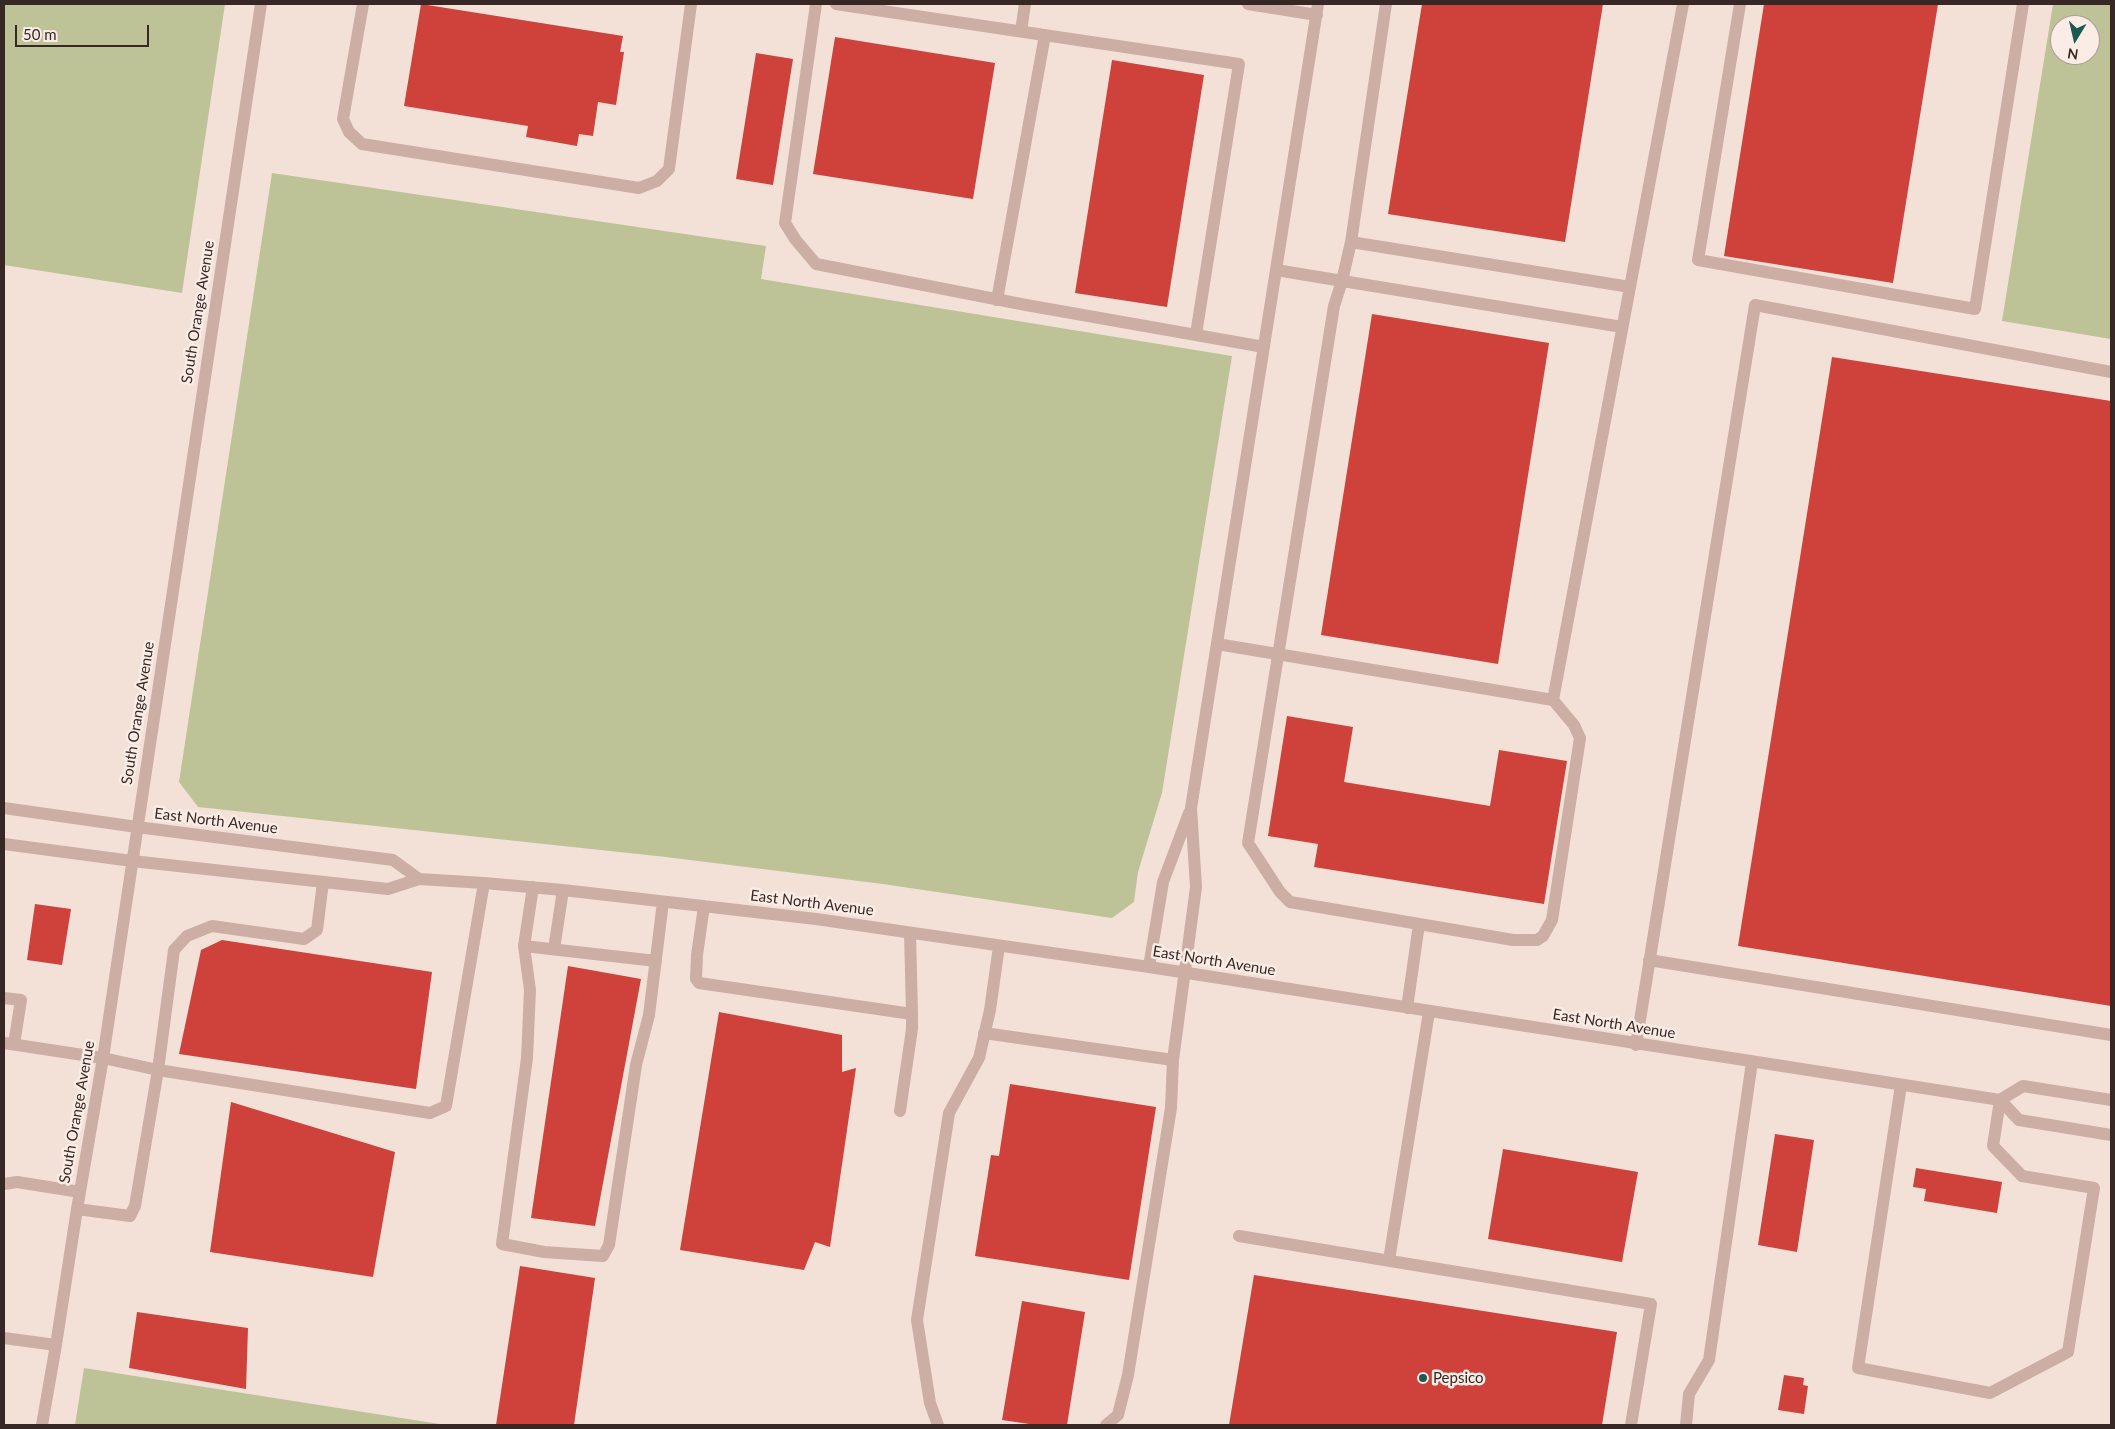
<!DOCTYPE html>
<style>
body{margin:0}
#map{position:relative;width:2115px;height:1429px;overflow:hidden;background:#f3e1d8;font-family:Lato,sans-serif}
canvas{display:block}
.frame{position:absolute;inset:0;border:5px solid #372826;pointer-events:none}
.north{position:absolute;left:2050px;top:15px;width:50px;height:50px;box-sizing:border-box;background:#fbece5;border:1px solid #ad9e99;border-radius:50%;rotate:189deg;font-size:14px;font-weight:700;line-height:20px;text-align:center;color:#372826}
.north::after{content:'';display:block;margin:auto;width:18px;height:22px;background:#195b52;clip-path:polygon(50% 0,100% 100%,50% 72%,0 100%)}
.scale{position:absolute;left:15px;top:25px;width:134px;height:22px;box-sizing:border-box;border:2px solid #372826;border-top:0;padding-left:6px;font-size:15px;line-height:18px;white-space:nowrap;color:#372826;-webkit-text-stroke:4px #fbece5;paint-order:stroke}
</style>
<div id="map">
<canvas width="2115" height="1429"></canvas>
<div class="frame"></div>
<div class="north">N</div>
<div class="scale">50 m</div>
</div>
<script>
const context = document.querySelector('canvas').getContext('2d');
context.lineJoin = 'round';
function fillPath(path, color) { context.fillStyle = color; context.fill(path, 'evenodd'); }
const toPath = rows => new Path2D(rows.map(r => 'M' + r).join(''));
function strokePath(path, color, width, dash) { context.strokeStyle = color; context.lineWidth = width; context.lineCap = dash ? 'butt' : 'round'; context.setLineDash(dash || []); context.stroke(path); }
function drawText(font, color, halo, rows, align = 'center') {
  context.font = font + ' Lato,sans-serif'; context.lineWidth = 5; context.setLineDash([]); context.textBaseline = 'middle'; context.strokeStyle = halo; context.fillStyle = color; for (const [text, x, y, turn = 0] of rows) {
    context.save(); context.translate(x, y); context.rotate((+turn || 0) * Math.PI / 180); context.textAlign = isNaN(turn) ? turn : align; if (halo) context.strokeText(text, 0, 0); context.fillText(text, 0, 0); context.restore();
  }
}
const green = toPath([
 [4,4,225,4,182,293,4,265],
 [2053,4,2111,4,2111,339,2002,321],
 [2060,25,2090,25,2090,55,2060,55],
 [272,173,766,246,761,279,1232,356,1162,793,1138,872,1134,902,1112,918,883,884,666,857,198,807,179,782],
 [84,1368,446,1425,75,1425]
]);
const building = toPath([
 [421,4,623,36,620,52,624,52,616,105,598,102,593,136,579,134,577,146,526,137,528,126,404,106],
 [1422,4,1603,4,1565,242,1388,214],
 [1764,4,1938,4,1893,283,1724,256],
 [835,37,995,63,973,199,813,174],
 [756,53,793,59,773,185,736,179],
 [1112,60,1204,75,1167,307,1075,293],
 [1372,314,1549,343,1498,664,1321,635],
 [1832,357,2111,401,2111,1006,1738,946],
 [1287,716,1353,727,1344,782,1490,806,1499,750,1567,761,1544,904,1314,867,1318,844,1268,836],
 [35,904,71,909,62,965,27,960],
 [222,940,432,972,416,1089,179,1054,201,950],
 [568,966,641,979,595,1226,531,1218],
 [719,1012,842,1035,842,1072,856,1068,830,1247,815,1242,804,1270,680,1250],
 [1010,1084,1156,1107,1129,1280,975,1256,991,1155,999,1156],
 [231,1102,395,1152,373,1277,210,1252],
 [1775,1134,1814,1140,1797,1252,1758,1245],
 [1503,1149,1638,1172,1622,1262,1488,1239],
 [1916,1168,2002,1182,1997,1213,1924,1201,1926,1189,1913,1187],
 [520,1266,595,1278,574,1425,496,1425],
 [1254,1275,1617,1332,1602,1425,1229,1425],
 [1022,1301,1085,1312,1067,1425,1036,1425,1002,1420],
 [137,1312,248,1328,246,1389,129,1368],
 [1784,1375,1804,1378,1803,1385,1808,1386,1804,1414,1778,1410]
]);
const minor = toPath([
 [363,4,343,119,349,132,362,144,639,188,657,181,669,169,691,4],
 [816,4,785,223,795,239,816,264,1026,305,1264,347],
 [836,4,1239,64,1196,334],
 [1248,4,1317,15],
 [1386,4,1351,242,1630,287,1683,4],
 [1740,4,1698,260,1975,309,2023,4],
 [1021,31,1025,4],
 [1351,242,1342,281,1334,306,1248,843,1280,892,1290,902,1513,940,1537,940,1543,936,1552,920,1580,738,1574,725,1553,700],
 [1276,270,1622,327],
 [997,300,1045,35],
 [1217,644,1553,700,1630,287],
 [4,808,137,827,393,860,419,879],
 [4,844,132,861,388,889,419,879,484,883,563,890,816,919,1149,967,2000,1100,2019,1120,2111,1135],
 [533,887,524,946,530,990,527,1058,502,1244,544,1252,603,1256,609,1245,636,1065,649,1015,663,902],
 [704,906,697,955,696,979,699,983,912,1014,910,933],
 [524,946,656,961],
 [554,949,563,890],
 [1649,960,2111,1035],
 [1149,967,1163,882,1189,813],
 [4,998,21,1000,14,1044],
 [1407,1008,1419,924],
 [984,1033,1173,1060],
 [4,1043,103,1058,158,1070,430,1113,446,1106,484,883],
 [1636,1045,1755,305,2111,372],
 [1901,1085,1858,1368,1990,1393,2068,1352,2094,1188,2022,1176,1993,1146,2000,1100],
 [2000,1100,2023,1086,2111,1100],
 [900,1111,912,1029,912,1014],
 [4,1184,17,1182,80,1192],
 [77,1209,130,1216,135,1206,158,1070,174,950,187,936,212,926,304,939,317,930,323,882],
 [1239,1236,1651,1304,1631,1425],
 [1389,1260,1429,1012],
 [4,1338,56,1345],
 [42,1425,56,1345,77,1209,103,1058,261,4],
 [938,1425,930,1403,917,1320,949,1113,979,1058,990,1010,999,946],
 [1106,1425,1118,1415,1128,1375,1171,1108,1173,1060,1196,887,1191,808,1318,4],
 [1686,1425,1689,1394,1709,1360,1752,1062]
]);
const markers = [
 [1423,1378,5,"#195b52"]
];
const streetNames = [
 ["South Orange Avenue",198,312,-81],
 ["South Orange Avenue",138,713,-81],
 ["East North Avenue",216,821,7],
 ["East North Avenue",812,903,7],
 ["East North Avenue",1214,961,9],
 ["East North Avenue",1614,1024,9],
 ["South Orange Avenue",77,1112,-80]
];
const poiNames = [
 ["Pepsico",1433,1378]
];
fillPath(green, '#bdc397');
fillPath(building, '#cf413b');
strokePath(minor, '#ccaea4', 12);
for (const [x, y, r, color] of markers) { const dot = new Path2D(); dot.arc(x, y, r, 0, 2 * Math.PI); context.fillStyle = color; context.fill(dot); strokePath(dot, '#fbece5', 2); }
drawText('15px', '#372826', '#fbece5', streetNames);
drawText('15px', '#372826', '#fbece5', poiNames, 'left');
</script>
